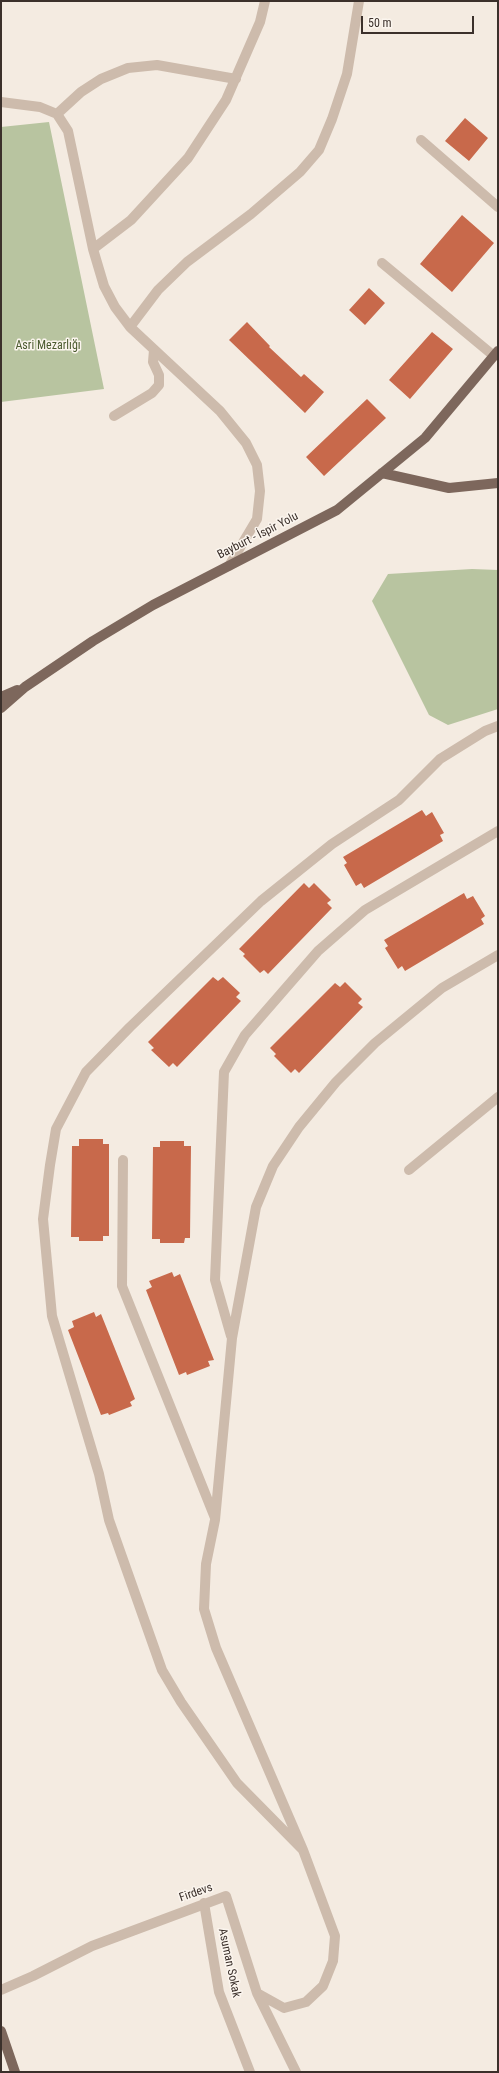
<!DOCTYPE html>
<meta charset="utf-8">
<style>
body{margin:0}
#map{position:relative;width:499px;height:2073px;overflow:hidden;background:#f4ebe1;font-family:"Roboto Condensed",sans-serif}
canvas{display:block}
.frame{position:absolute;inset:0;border:2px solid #3b302b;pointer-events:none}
.scale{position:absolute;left:361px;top:16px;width:113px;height:18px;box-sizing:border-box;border:2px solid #3b302b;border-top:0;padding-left:5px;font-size:12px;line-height:14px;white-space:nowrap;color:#3b302b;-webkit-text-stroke:3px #fbf5ee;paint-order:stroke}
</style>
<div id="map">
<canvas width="499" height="2073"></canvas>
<div class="frame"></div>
<div class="scale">50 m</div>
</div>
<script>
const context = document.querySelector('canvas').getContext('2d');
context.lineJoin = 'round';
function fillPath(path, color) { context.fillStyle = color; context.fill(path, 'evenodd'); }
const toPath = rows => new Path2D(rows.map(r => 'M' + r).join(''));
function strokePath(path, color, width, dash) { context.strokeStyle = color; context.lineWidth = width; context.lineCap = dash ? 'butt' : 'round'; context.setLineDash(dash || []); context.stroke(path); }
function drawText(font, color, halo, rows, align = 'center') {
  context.font = font + ' "Roboto Condensed",sans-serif'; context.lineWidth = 3; context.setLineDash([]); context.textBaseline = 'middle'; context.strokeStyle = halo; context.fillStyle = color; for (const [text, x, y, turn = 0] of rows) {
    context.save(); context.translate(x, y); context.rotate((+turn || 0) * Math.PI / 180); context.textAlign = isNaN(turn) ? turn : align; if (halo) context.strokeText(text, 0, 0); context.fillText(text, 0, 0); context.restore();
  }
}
const green = toPath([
 [49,122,104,389,1,402,1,127],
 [472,569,498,570,498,709,448,725,429,715,372,601,388,574]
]);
const building = toPath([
 [465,118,488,138,469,161,445,141],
 [462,215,494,243,452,292,420,264],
 [369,288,385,303,365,325,349,310],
 [247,322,270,346,269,347,301,377,304,374,324,392,305,413,229,340],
 [432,332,453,349,410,399,389,380],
 [367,399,386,418,324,476,306,457],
 [422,810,426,816,432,812,444,833,440,835,443,841,364,888,361,883,356,886,344,865,347,863,343,857],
 [304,883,309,888,314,883,331,900,327,903,332,908,268,974,264,970,260,973,243,956,245,954,239,949],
 [464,893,467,899,473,896,485,916,481,919,484,924,405,971,402,966,398,969,385,948,388,946,384,940],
 [213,977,218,981,223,977,240,993,236,997,241,1001,177,1067,173,1063,169,1067,151,1050,154,1048,148,1042],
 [345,982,362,999,358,1003,363,1007,299,1073,295,1069,291,1073,274,1056,276,1054,270,1048,335,983,340,987],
 [79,1139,103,1139,103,1144,109,1144,109,1236,103,1236,103,1241,79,1241,79,1237,71,1237,72,1146,79,1146],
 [160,1141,184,1141,184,1146,191,1146,190,1238,185,1238,184,1243,160,1243,160,1239,152,1239,153,1147,160,1147],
 [172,1272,174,1277,180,1274,214,1360,208,1361,210,1366,187,1375,186,1372,179,1375,146,1290,152,1287,149,1281],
 [94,1312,96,1317,101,1314,135,1399,130,1402,132,1406,109,1415,108,1413,101,1415,68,1330,74,1327,72,1321]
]);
const minor = toPath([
 [1,102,40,107,57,114,68,131,93,249,104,286,115,307,130,327,220,411,246,443,257,465,260,491,257,519,229,566],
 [57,114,81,92,101,79,128,68,157,65,236,79],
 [421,140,498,207],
 [93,249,131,220,188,158,226,100,260,22,265,1],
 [382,263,494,356],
 [130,327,158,290,187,262,251,214,300,172,319,150,332,119,347,74,359,1],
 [114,416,152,393,159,385,159,375,153,362,154,350],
 [123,1160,122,1286,215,1518],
 [409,1170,498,1097],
 [231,1336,215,1280,224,1072,245,1035,318,951,365,910,498,831],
 [303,1850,237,1783,181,1702,162,1670,109,1520,99,1474,52,1316,43,1219,50,1165,56,1129,86,1072,130,1027,261,901,332,844,399,800,440,759,485,731,498,726],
 [204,1903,219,1992,250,2072],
 [1,1990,33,1976,92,1946,226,1896,257,1993,296,2072],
 [257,1993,284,2008,306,2002,323,1986,333,1961,335,1936,303,1850,216,1648,204,1609,206,1564,215,1520,232,1338,256,1207,273,1166,299,1127,336,1082,375,1043,442,988,498,955]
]);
const major = toPath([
 [382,473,449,488,498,483],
 [1,697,17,690],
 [1,708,25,687,93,641,153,605,337,510,425,438,498,351],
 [1,2031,15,2072]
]);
const parkNames = [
 ["Asri Mezarlığı",48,346]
];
const streetNames = [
 ["Bayburt - İspir Yolu",258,536,-27],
 ["Firdevs",196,1893,-19],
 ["Asuman Sokak",229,1963,78]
];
fillPath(green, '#b8c4a0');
fillPath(building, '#c8694b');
strokePath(minor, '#cdbbac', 10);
strokePath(major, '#7d675c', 10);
drawText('12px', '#4a5a2e', '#fbf5ee', parkNames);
drawText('12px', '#3b302b', '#fbf5ee', streetNames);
</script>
